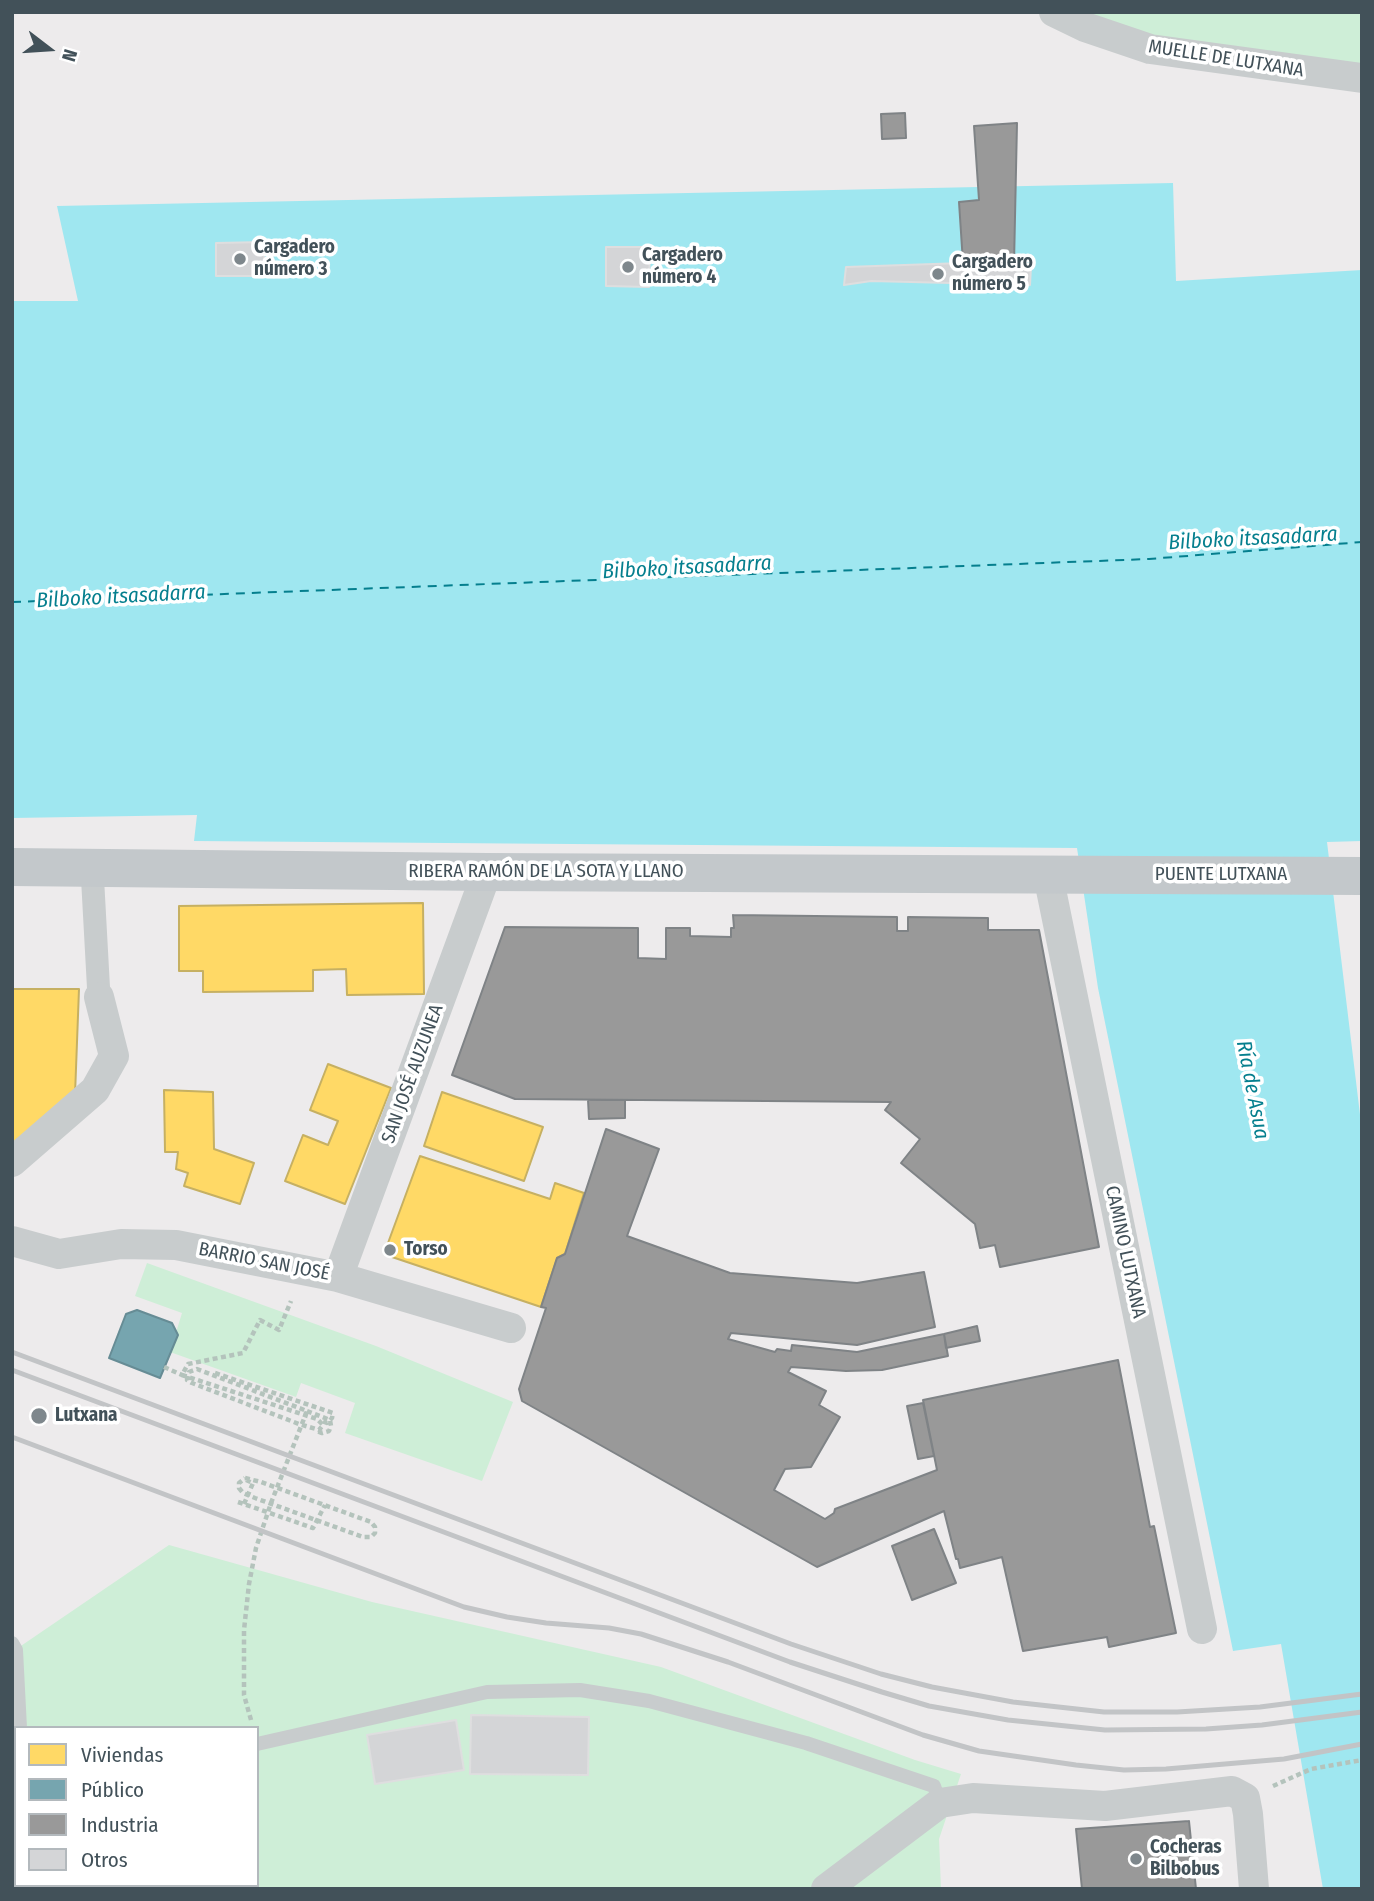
<!DOCTYPE html>
<meta charset="utf-8">
<style>
body{margin:0}
#map{position:relative;width:1374px;height:1901px;overflow:hidden;background:#edebec;font-family:"Fira Sans Condensed",sans-serif}
canvas{display:block}
.frame{position:absolute;inset:0;border:14px solid #425159;pointer-events:none}
.legend{position:absolute;left:14px;top:1726px;width:245px;height:161px;box-sizing:border-box;background:#fff;border:2px solid #b3b9bd;margin:0;padding:9px 12px;list-style:none;font-size:21px;color:#425159}
.legend li{display:flex;align-items:center;gap:14px;height:35px}
.legend b{width:35px;border:2px solid #b3b9bd}
.north{position:absolute;left:14px;top:14px;width:70px;height:70px;-webkit-text-stroke:5px #fff;paint-order:stroke;rotate:107deg;font-size:19px;font-weight:700;line-height:28px;text-align:center;color:#425159}
.north::after{content:'';display:block;margin:auto;width:24px;height:32px;background:#425159;clip-path:polygon(50% 0,100% 100%,50% 72%,0 100%)}
</style>
<div id="map">
<canvas width="1374" height="1901"></canvas>
<div class="frame"></div>
<ul class="legend">
<li><b style="height:19px;background:#ffd966"></b>Viviendas</li>
<li><b style="height:19px;background:#76a5af"></b>Público</li>
<li><b style="height:19px;background:#999"></b>Industria</li>
<li><b style="height:19px;background:#d4d5d7"></b>Otros</li>
</ul>
<div class="north">N</div>
</div>
<script>
const context = document.querySelector('canvas').getContext('2d');
context.lineJoin = 'round';
function fillPath(path, color) { context.fillStyle = color; context.fill(path, 'evenodd'); }
const toPath = rows => new Path2D(rows.map(r => 'M' + r).join(''));
function strokePath(path, color, width, dash) { context.strokeStyle = color; context.lineWidth = width; context.lineCap = dash ? 'butt' : 'round'; context.setLineDash(dash || []); context.stroke(path); }
function drawText(font, color, halo, rows, align = 'center') {
  context.font = font + ' "Fira Sans Condensed",sans-serif'; context.lineWidth = 7; context.setLineDash([]); context.textBaseline = 'middle'; context.strokeStyle = halo; context.fillStyle = color; for (const [text, x, y, turn = 0] of rows) {
    context.save(); context.translate(x, y); context.rotate((+turn || 0) * Math.PI / 180); context.textAlign = isNaN(turn) ? turn : align; if (halo) context.strokeText(text, 0, 0); context.fillText(text, 0, 0); context.restore();
  }
}
const green = toPath([
 [1054,12,1362,12,1362,78,1202,58],
 [147,1263,376,1346,513,1402,482,1481,345,1433,355,1403,301,1383,296,1397,170,1352,182,1313,135,1296],
 [169,1545,372,1602,661,1667,915,1760,961,1774,939,1839,941,1889,12,1889,12,1652],
 [16,1728,257,1728,257,1885,16,1885]
]);
const water = toPath([
 [1173,183,1176,281,1362,270,1362,841,1327,842,1362,1131,1362,1889,1323,1889,1281,1644,1233,1651,1098,988,1077,848,194,841,197,815,12,818,12,301,78,301,57,206]
]);
const homes = toPath([
 [423,903,424,994,347,995,346,969,313,970,313,991,203,992,203,971,179,971,179,906,423,903],
 [12,989,79,989,75,1095,12,1148,12,989],
 [328,1064,391,1088,345,1204,285,1181,303,1135,328,1145,338,1121,310,1110,328,1064],
 [164,1090,213,1092,214,1149,254,1163,240,1204,184,1186,188,1173,176,1169,178,1152,165,1152,164,1090],
 [442,1092,543,1127,524,1181,424,1146,442,1092],
 [420,1156,550,1199,555,1183,584,1193,565,1254,557,1258,541,1307,392,1257,388,1243,420,1156]
]);
const public = toPath([
 [137,1310,172,1323,178,1335,160,1378,109,1358,126,1314,137,1310]
]);
const industry = toPath([
 [905,113,906,138,882,139,881,114,905,113],
 [1017,123,1014,264,963,263,959,202,979,200,974,126,1017,123],
 [733,915,897,917,897,931,908,931,908,917,988,918,988,930,1039,930,1099,1247,1000,1267,995,1245,980,1248,975,1224,901,1163,920,1139,885,1110,891,1102,515,1099,452,1075,505,927,638,928,638,958,666,959,666,928,690,928,690,936,731,937,731,928,734,928,733,915],
 [588,1100,625,1100,625,1118,589,1119,588,1100],
 [606,1129,659,1149,627,1236,730,1273,857,1283,924,1272,935,1327,857,1345,731,1333,728,1339,775,1352,777,1349,791,1351,792,1345,857,1352,944,1334,948,1356,882,1370,846,1371,791,1367,788,1372,826,1391,819,1405,840,1417,811,1467,785,1469,774,1490,825,1519,834,1513,835,1509,937,1470,923,1400,1118,1360,1150,1527,1154,1526,1176,1633,1109,1647,1107,1637,1023,1651,1002,1557,960,1568,958,1559,956,1559,944,1511,817,1567,522,1401,519,1389,546,1308,541,1307,557,1258,565,1254,606,1129],
 [977,1326,980,1341,946,1348,944,1334,977,1326],
 [923,1403,934,1456,918,1459,907,1406,923,1403],
 [934,1529,956,1583,912,1600,892,1546,934,1529],
 [1189,1821,1196,1889,1082,1889,1076,1829,1189,1821]
]);
const ferry = toPath([
 [12,602,1149,559,1362,542]
]);
const building = toPath([
 [264,242,264,276,216,276,216,243,264,242],
 [606,247,650,247,649,287,606,286,606,247],
 [963,263,1014,264,1031,267,1030,285,871,281,844,285,846,267,963,263],
 [471,1715,589,1717,588,1775,470,1774,471,1715],
 [456,1720,464,1770,375,1784,367,1735,456,1720]
]);
const path = toPath([
 [164,1367,182,1375],
 [215,1373,333,1413,332,1418,327,1423,322,1421],
 [307,1411,330,1420,331,1426,329,1431,322,1433,316,1431],
 [245,1478,261,1482,371,1522,375,1527,375,1533,371,1537,363,1537,255,1498,243,1493,239,1488,239,1483,245,1478],
 [238,1502,313,1528,325,1505],
 [244,1504,253,1483,246,1480],
 [251,1720,244,1695,244,1630,249,1584,256,1548,271,1503,307,1411,197,1369,189,1372,187,1380,192,1383,299,1424,319,1430,323,1425,317,1419,182,1375,188,1364,243,1353,260,1320,279,1330,291,1301],
 [1273,1786,1311,1769,1362,1760]
]);
const service = toPath([
 [12,1643,16,1650,20,1728],
 [257,1744,487,1692,580,1690,649,1701,806,1743,934,1786,940,1803]
]);
const pedestrian = toPath([
 [92,869,99,997]
]);
const minor = toPath([
 [1054,12,1085,27,1150,49,1362,78],
 [1048,875,1202,1629],
 [12,1162,95,1090,114,1056,99,997],
 [12,1241,59,1254,121,1244,176,1245,338,1277,511,1328],
 [338,1277,487,872],
 [826,1889,940,1803,973,1798,1105,1806,1232,1791,1245,1798,1248,1814,1254,1889]
]);
const primary = toPath([
 [12,867,487,872,1362,876]
]);
const rail = toPath([
 [12,1352,791,1644,881,1674,932,1687,1013,1702,1104,1712,1177,1712,1260,1707,1362,1694],
 [12,1370,790,1662,882,1692,929,1706,1008,1720,1105,1730,1206,1729,1262,1725,1362,1712],
 [12,1437,464,1607,507,1617,546,1623,609,1628,641,1634,728,1662,923,1735,979,1751,1076,1765,1124,1770,1166,1769,1284,1759,1362,1744]
]);
const markers = [
 [240,259,7,"#7e878c"],
 [628,267,7,"#7e878c"],
 [938,274,7,"#7e878c"],
 [390,1250,7,"#7e878c"],
 [39,1416,9,"#7e878c"],
 [1136,1859,7,"#7e878c"]
];
const streetNames = [
 ["MUELLE DE LUTXANA",1226,59,9],
 ["RIBERA RAMÓN DE LA SOTA Y LLANO",546,872],
 ["PUENTE LUTXANA",1221,875],
 ["SAN JOSÉ AUZUNEA",413,1074,-70],
 ["CAMINO LUTXANA",1125,1252,78],
 ["BARRIO SAN JOSÉ",264,1262,11]
];
const poiNames = [
 ["Cargadero",254,248],
 ["número 3",254,270],
 ["Cargadero",642,256],
 ["número 4",642,278],
 ["Cargadero",952,263],
 ["número 5",952,285],
 ["Torso",404,1250],
 ["Lutxana",55,1416],
 ["Cocheras",1150,1848],
 ["Bilbobus",1150,1870]
];
const waterNames = [
 ["Bilboko itsasadarra",1253,539,-3],
 ["Bilboko itsasadarra",687,568,-3],
 ["Bilboko itsasadarra",121,597,-3],
 ["Ría de Asua",1252,1090,79]
];
fillPath(green, '#ceeed7');
fillPath(water, '#9fe7f0');
fillPath(homes, '#ffd966');
strokePath(homes, '#c6b062', 2);
fillPath(public, '#76a5af');
strokePath(public, '#668c95', 2);
fillPath(industry, '#999');
strokePath(industry, '#7f8386', 2);
strokePath(ferry, '#057f8e', 2, [9, 7]);
fillPath(building, '#d4d5d7');
strokePath(building, '#dededf', 2);
strokePath(path, '#b4c3bc', 4.5, [5, 3.5]);
strokePath(service, '#c8cccd', 14);
strokePath(pedestrian, '#c8cccd', 23);
strokePath(minor, '#c8cccd', 30);
strokePath(primary, '#c3c8cb', 38);
strokePath(rail, '#c2c4c6', 5);
for (const [x, y, r, color] of markers) { const dot = new Path2D(); dot.arc(x, y, r, 0, 2 * Math.PI); context.fillStyle = color; context.fill(dot); strokePath(dot, '#fff', 2.5); }
drawText('19px', '#425159', '#fff', streetNames);
drawText('bold 19px', '#425159', '#fff', poiNames, 'left');
drawText('italic 21px', '#057f8e', '#fff', waterNames);
</script>
